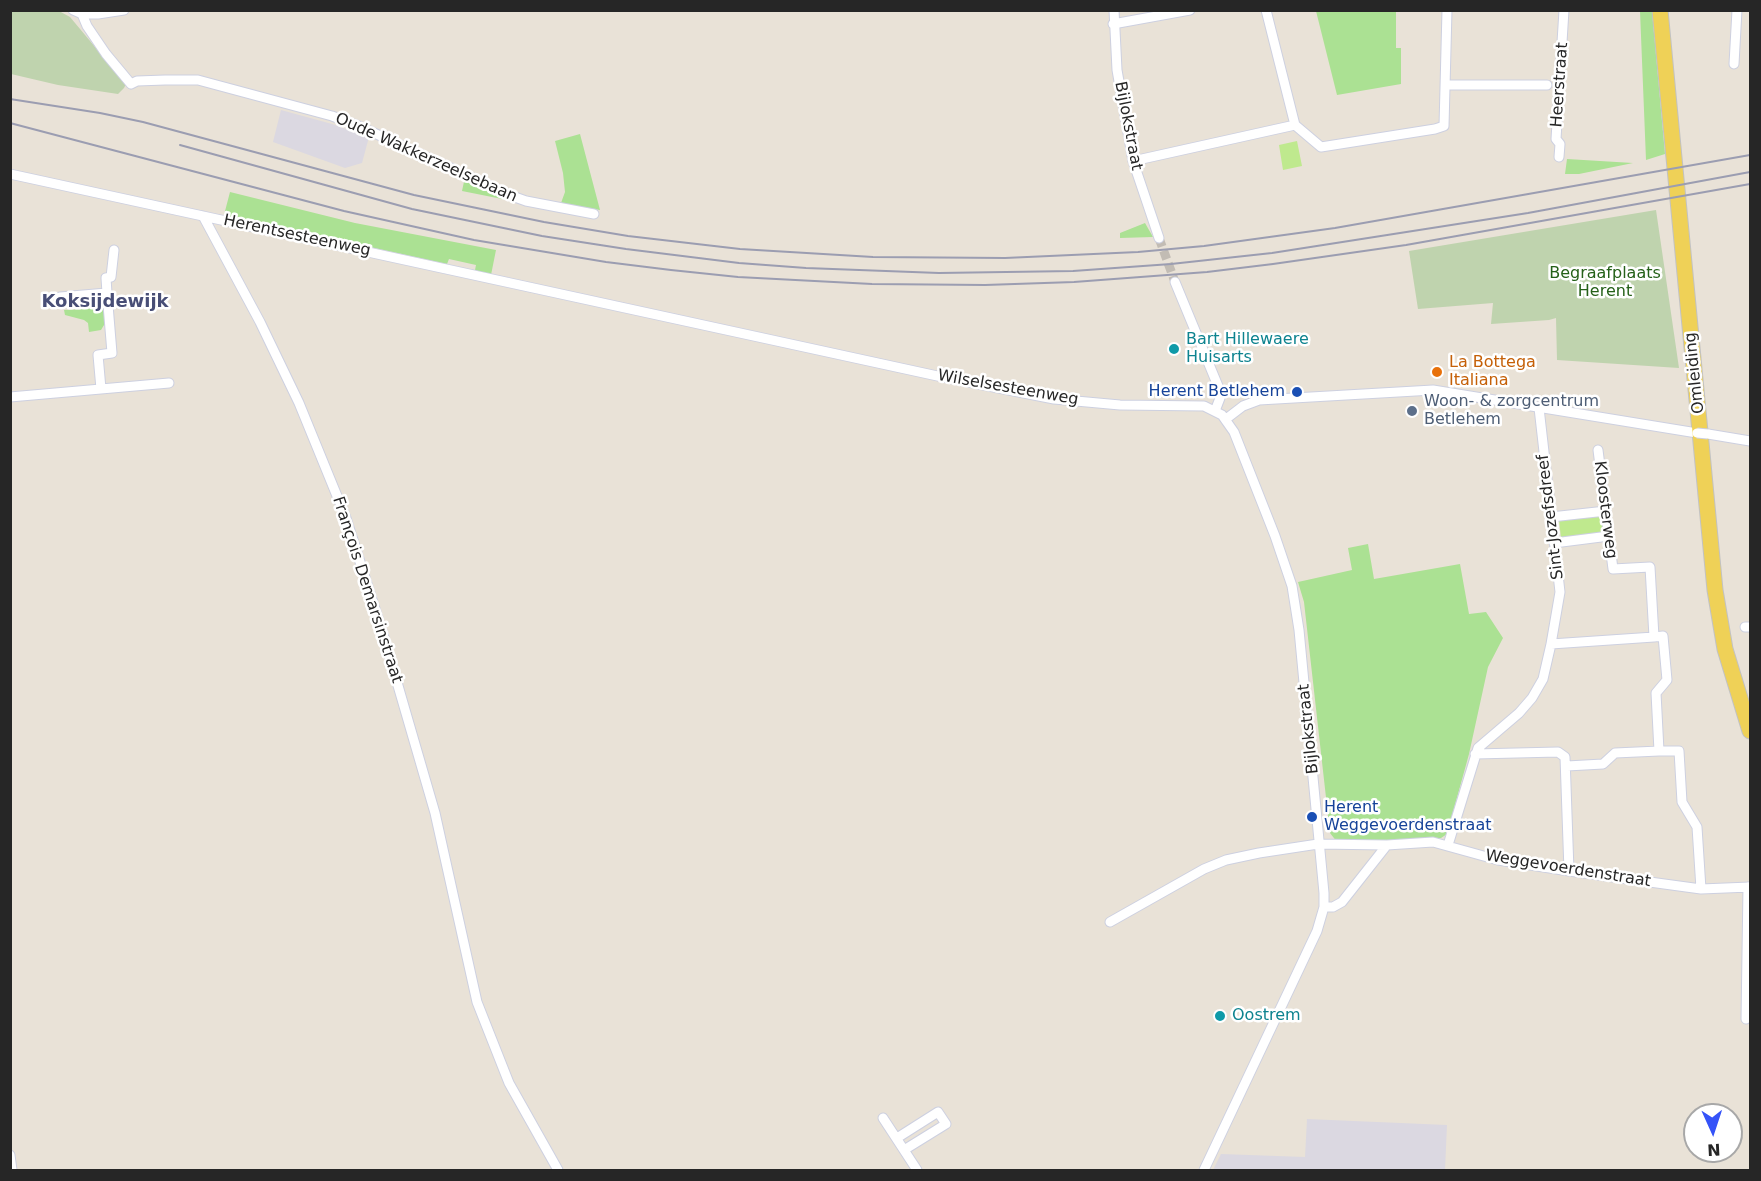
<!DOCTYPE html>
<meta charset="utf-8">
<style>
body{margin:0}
#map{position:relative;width:1761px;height:1181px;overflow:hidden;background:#e9e2d7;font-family:"DejaVu Sans",sans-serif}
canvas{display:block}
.frame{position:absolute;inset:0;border:12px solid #262626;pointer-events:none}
.north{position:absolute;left:1683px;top:1103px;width:60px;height:60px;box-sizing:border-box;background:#fff;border:2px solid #a8a8a8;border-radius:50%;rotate:177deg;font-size:16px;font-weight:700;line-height:24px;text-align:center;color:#262626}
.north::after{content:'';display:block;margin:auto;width:21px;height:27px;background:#3553f8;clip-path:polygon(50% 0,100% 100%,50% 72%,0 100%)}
</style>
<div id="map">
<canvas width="1761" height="1181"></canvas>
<div class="frame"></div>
<div class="north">N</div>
</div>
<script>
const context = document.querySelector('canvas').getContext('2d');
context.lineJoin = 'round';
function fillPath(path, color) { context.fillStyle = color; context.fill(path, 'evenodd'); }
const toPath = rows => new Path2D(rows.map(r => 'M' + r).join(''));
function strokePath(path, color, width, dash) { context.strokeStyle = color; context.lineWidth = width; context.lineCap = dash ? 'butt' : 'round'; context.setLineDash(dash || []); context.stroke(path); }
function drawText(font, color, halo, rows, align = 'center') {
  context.font = font + ' "DejaVu Sans",sans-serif'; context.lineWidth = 5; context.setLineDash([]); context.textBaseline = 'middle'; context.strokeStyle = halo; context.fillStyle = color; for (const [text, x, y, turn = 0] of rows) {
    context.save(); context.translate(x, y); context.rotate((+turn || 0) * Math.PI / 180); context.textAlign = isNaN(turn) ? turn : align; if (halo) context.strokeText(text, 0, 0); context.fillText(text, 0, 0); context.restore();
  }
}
const industrial = toPath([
 [281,110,332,124,369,137,362,163,345,168,273,142],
 [1307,1119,1447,1125,1445,1170,1213,1170,1221,1154,1305,1157]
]);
const green = toPath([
 [1316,11,1396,11,1396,48,1401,48,1401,84,1337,95],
 [1640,11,1652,11,1665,154,1646,160],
 [580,134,600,210,561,203,565,192,563,173,555,141],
 [1567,159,1633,163,1579,174,1565,174],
 [465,177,517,202,462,191],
 [230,192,355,223,496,250,491,275,475,270,476,265,449,259,447,264,224,215],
 [1145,223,1153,237,1120,238,1120,233],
 [101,298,101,303,105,304,107,320,101,330,89,332,88,323,84,320,65,315,64,310,87,309,86,300],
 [1368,544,1374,579,1460,564,1469,614,1486,612,1503,638,1488,667,1469,754,1447,834,1441,838,1337,842,1330,833,1304,602,1298,582,1352,570,1348,548]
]);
const cemetery = toPath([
 [11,11,59,11,70,17,126,84,124,88,118,94,58,85,11,74],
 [1656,210,1679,368,1557,360,1556,318,1549,320,1491,324,1493,303,1418,309,1409,251]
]);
const pitch = toPath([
 [1297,141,1302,166,1283,170,1279,145],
 [1604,515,1606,533,1561,538,1559,520]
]);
const streetTunnel = toPath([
 [1159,238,1175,282]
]);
const street = toPath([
 [73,10,82,14,98,14,124,10],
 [1114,10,1117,70,1133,161,1159,238],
 [1266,10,1295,125],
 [82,14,87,26,106,54,131,84,137,81,165,80,198,80,332,116,361,127,512,196,526,201,594,214],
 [1113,24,1190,10],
 [1734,64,1737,10],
 [1446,85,1547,85],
 [1559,157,1560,144,1556,139,1564,10],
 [1133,161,1295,125,1321,147,1435,129,1444,126,1447,10],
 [10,174,942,377,1054,399,1120,405,1204,406,1222,415,1234,432,1275,536,1292,586,1299,630,1324,893,1324,907,1317,931,1204,1170],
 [203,216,260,322,299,403,346,518,383,634,435,813,477,1002,509,1083,558,1170],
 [1175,282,1218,386,1220,398,1215,411],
 [60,297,107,293,106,278,111,277,114,250],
 [101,389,98,355,112,353,107,293],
 [10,397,169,383],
 [1226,419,1243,406,1259,400,1433,390,1697,433],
 [1708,434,1750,441],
 [1598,450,1613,569,1650,567,1654,637,1663,636,1667,680,1656,693,1659,751,1679,751,1682,802,1697,827,1701,889],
 [1551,517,1606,511],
 [1554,543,1609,536],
 [1745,627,1750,627],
 [1551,644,1654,637],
 [1475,754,1558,752,1565,757,1569,871],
 [1567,766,1603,764,1615,753,1659,751],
 [1448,845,1478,748,1519,713,1532,698,1543,679,1551,644,1560,592,1539,408],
 [1324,907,1333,907,1342,902,1387,845,1433,842,1498,860,1569,871,1701,889,1750,887],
 [1110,922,1204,869,1226,860,1259,853,1318,844,1387,845],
 [1746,1019,1748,887],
 [883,1118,917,1170],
 [897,1138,938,1112,946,1124,904,1150],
 [10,1155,12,1170]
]);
const primary = toPath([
 [1660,10,1715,590,1725,649,1750,731]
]);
const rail = toPath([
 [10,99,100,113,143,122,414,195,544,222,628,236,740,249,873,257,1005,258,1138,252,1204,246,1335,228,1750,155],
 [10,123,344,211,474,240,606,262,671,270,738,277,872,284,985,285,1074,282,1207,272,1273,264,1406,245,1750,184],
 [180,145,412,209,542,236,626,249,739,263,806,268,939,273,1073,271,1171,264,1272,253,1528,213,1750,172]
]);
const streetBridge = toPath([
 [1697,433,1708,434]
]);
const markers = [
 [1174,349,6,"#0f9aa8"],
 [1437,372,6,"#e8710a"],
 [1297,392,6,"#1a4fb4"],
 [1412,411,6,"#5c6f8a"],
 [1312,817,6,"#1a4fb4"],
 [1220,1016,6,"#0f9aa8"]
];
const streetNames = [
 ["Heerstraat",1560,85,-86],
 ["Bijlokstraat",1128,126,79],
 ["Oude Wakkerzeelsebaan",426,158,24],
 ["Herentsesteenweg",297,236,12],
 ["Omleiding",1695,373,-96],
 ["Wilselsesteenweg",1008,388,10],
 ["Kloosterweg",1605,510,83],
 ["Sint-Jozefsdreef",1551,517,-97],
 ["François Demarsinstraat",367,590,72],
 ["Bijlokstraat",1309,729,-96],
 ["Weggevoerdenstraat",1568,869,9]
];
const parkNames = [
 ["Begraafplaats",1605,274],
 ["Herent",1605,292]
];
const cultureNames = [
 ["Bart Hillewaere",1186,340],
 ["Huisarts",1186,358],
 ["Oostrem",1232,1016]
];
const foodNames = [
 ["La Bottega",1449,363],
 ["Italiana",1449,381]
];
const transitNames = [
 ["Herent Betlehem",1285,392],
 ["Herent",1324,808,"left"],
 ["Weggevoerdenstraat",1324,826,"left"]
];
const serviceNames = [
 ["Woon- & zorgcentrum",1424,402],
 ["Betlehem",1424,420]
];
const neighbourhoodNames = [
 ["Koksijdewijk",105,302]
];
fillPath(industrial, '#dbd8e1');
fillPath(green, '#abe193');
fillPath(cemetery, '#bfd3ae');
fillPath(pitch, '#bfe98e');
strokePath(streetTunnel, '#c2bcb4', 9, [9, 4.5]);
strokePath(street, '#cdd0e0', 11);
strokePath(primary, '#c2c2c2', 17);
strokePath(street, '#fff', 9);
strokePath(primary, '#efd157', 15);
strokePath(rail, '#9b9db1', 2);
strokePath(streetBridge, '#cdd0e0', 11, []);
strokePath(streetBridge, '#fff', 9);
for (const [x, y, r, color] of markers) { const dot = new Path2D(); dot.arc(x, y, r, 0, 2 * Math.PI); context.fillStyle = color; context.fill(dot); strokePath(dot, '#fff', 2); }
drawText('16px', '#262626', '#fff', streetNames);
drawText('16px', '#256119', '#fff', parkNames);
drawText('16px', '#0d838f', '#fff', cultureNames, 'left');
drawText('16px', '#c56008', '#fff', foodNames, 'left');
drawText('16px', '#164399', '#fff', transitNames, 'right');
drawText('16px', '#4e5e75', '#fff', serviceNames, 'left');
drawText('bold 18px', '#484e76', '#fff', neighbourhoodNames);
</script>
